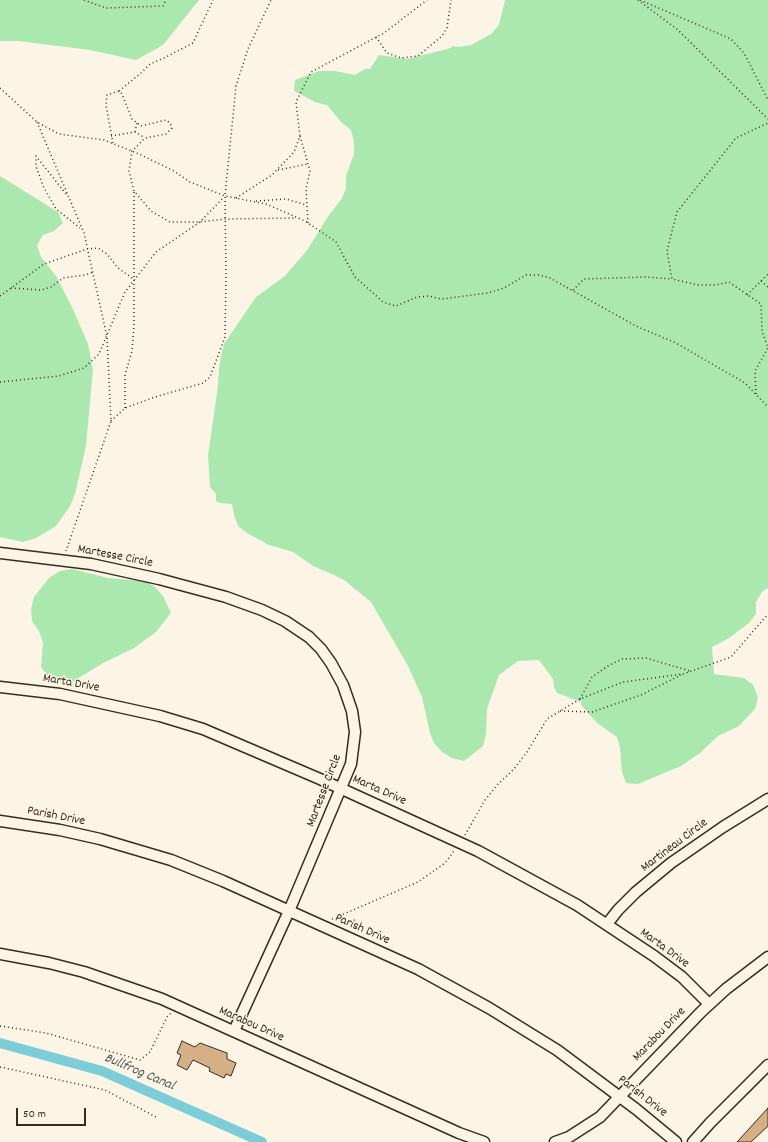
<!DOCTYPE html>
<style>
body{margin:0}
#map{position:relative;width:768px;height:1142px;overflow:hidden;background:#fcf5e5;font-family:Dekko,sans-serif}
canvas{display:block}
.scale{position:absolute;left:16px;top:1108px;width:70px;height:18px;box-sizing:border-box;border:2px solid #3b2a1e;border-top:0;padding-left:5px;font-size:12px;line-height:14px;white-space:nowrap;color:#3b2a1e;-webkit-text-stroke:3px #fcf5e5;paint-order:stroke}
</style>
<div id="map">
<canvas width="768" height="1142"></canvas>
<div class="scale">50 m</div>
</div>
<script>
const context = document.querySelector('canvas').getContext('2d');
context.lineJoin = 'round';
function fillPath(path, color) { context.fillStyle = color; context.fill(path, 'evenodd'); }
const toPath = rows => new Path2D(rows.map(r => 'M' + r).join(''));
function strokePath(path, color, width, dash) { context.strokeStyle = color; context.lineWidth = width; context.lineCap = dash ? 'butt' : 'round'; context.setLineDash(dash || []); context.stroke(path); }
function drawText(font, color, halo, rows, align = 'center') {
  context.font = font + ' Dekko,sans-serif'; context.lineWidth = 3; context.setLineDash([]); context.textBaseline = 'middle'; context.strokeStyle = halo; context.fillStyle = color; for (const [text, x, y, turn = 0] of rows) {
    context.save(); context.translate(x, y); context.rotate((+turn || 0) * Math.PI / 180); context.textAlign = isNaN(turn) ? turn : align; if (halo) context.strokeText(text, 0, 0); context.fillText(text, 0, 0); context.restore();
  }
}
const green = toPath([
 [0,0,199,0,163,45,136,60,90,50,18,41,0,41],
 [505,0,768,0,768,590,767,588,762,592,756,602,756,614,749,623,729,638,712,647,714,674,744,678,753,685,758,697,755,709,739,726,718,736,700,753,681,766,638,784,626,783,622,772,620,748,617,737,597,723,581,705,581,702,557,693,554,687,553,679,539,660,518,661,499,675,487,709,486,734,483,746,464,761,452,758,442,752,434,743,430,733,422,697,408,666,371,602,344,580,334,575,313,566,293,552,269,545,247,533,238,526,234,515,232,504,220,503,216,501,216,494,210,487,208,455,217,393,220,361,224,344,256,297,285,276,308,249,327,218,342,198,346,188,346,176,354,154,354,142,351,130,342,123,327,105,315,102,294,91,295,80,319,71,335,71,355,75,365,69,370,69,379,55,407,59,451,48,452,46,459,47,471,45,491,34,499,25],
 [0,176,58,212,63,223,54,231,43,235,37,245,41,257,56,276,72,307,88,344,93,370,86,446,75,494,70,506,56,526,36,538,23,542,0,537],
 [72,569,108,578,144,581,154,586,163,596,171,613,156,632,134,648,103,663,72,682,58,682,48,677,41,667,43,643,39,631,32,621,31,609,34,597,49,578,60,571]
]);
const canal = toPath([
 [0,1043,102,1071,262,1142]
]);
const building = toPath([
 [182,1041,195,1047,200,1043,227,1053,227,1059,236,1063,231,1076,226,1074,224,1078,209,1071,210,1068,193,1060,187,1070,177,1065,181,1055,177,1053,182,1041],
 [768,1108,768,1126,751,1142,737,1142,768,1108]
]);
const path = toPath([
 [84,0,106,8,163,6,166,0],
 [638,0,678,30,768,119],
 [640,0,731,39,744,53,768,100],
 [376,37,387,53,401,58,418,56,442,36,447,28,451,0],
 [0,88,37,122,59,134,104,140,139,154,174,171,190,182,225,196,266,204,305,221,336,242,355,277,383,302,396,306,417,297,429,296,441,299,488,293,504,288,526,275,539,275,550,278,636,326,676,343,745,383,768,407],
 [119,91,141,73,150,64,164,58,193,43,213,0],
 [37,122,84,233,107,337,111,421,66,551],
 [135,132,137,123],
 [111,136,135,132,145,138],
 [300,136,310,171,306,189,308,223],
 [113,143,106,105,107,95,119,91,122,94,132,119,141,126,166,120,170,123,172,128,166,134,145,138,132,151,129,171,134,191,151,211,170,222,200,222,225,219,296,218],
 [278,170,308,164],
 [66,194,36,156,36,166,43,186,56,209,80,228],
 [236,198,272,175,294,152,300,136,296,102,311,72,384,33,427,0],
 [256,201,286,199,307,205],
 [761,281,768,287],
 [11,288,41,290,51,287,63,278,85,275,93,272],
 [573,290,584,279,645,277,672,279],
 [747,295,768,274],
 [0,296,44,264,87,249,98,248,107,254,118,268,135,280],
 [0,382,59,376,84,368,99,354,125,292,156,252,200,222,224,197],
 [756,394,755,371,768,348,762,331,761,304,729,282,715,285,698,285,672,279,667,251,677,212,736,138,768,123],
 [125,408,125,375,132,351,134,326,134,192],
 [111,421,125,408,155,397,203,383,210,377,225,337,226,278,225,196,236,86,248,49,271,0],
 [580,699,592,677,608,666,622,659,646,658,690,671],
 [560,711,592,712,641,695,681,675],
 [465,835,485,800,498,784,514,769,527,752,547,719,580,699,623,682,683,674,731,657,768,614],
 [332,919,418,882,445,863,454,851],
 [0,1026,46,1033,140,1060,150,1052,167,1017,171,1013],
 [0,1067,105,1090,156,1117]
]);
const street = toPath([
 [0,553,91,564,159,579,226,597,262,610,285,621,309,637,321,649,331,663,343,685,352,711,355,732,351,764,289,911,234,1031],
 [0,687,60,694,160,716,203,729,320,779,478,851,577,905,654,956,682,977,709,1004],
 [0,821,60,830,100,839,171,860,223,881,418,969,489,1008,557,1050,636,1109,676,1142],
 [607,924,618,910,636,892,671,863,723,827,768,799],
 [0,954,49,963,84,972,162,999,459,1133,484,1142],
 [555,1142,569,1137,600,1117,701,1012,726,989,768,957],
 [693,1142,710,1123,768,1065]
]);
const streetNames = [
 ["Martesse Circle",115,557,11],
 ["Marta Drive",71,684,10],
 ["Martesse Circle",325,791,-69],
 ["Marta Drive",379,791,24],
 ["Parish Drive",56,817,11],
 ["Martineau Circle",675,846,-37],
 ["Parish Drive",362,930,24],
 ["Marta Drive",664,949,36],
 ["Marabou Drive",251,1025,24],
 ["Marabou Drive",660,1035,-46],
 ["Parish Drive",642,1097,38]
];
const waterNames = [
 ["Bullfrog Canal",139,1073,23]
];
fillPath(green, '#aae8af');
strokePath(canal, '#7ccdd8', 10);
fillPath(building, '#d5b087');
strokePath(building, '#3b2a1e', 1);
strokePath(street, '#3b2a1e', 13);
strokePath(path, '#3b2a1e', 1.5, [1, 3]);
strokePath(street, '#fcf5e5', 10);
drawText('13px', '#3b2a1e', '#fcf5e5', streetNames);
drawText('italic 14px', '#4e5b56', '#fcf5e5', waterNames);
</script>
